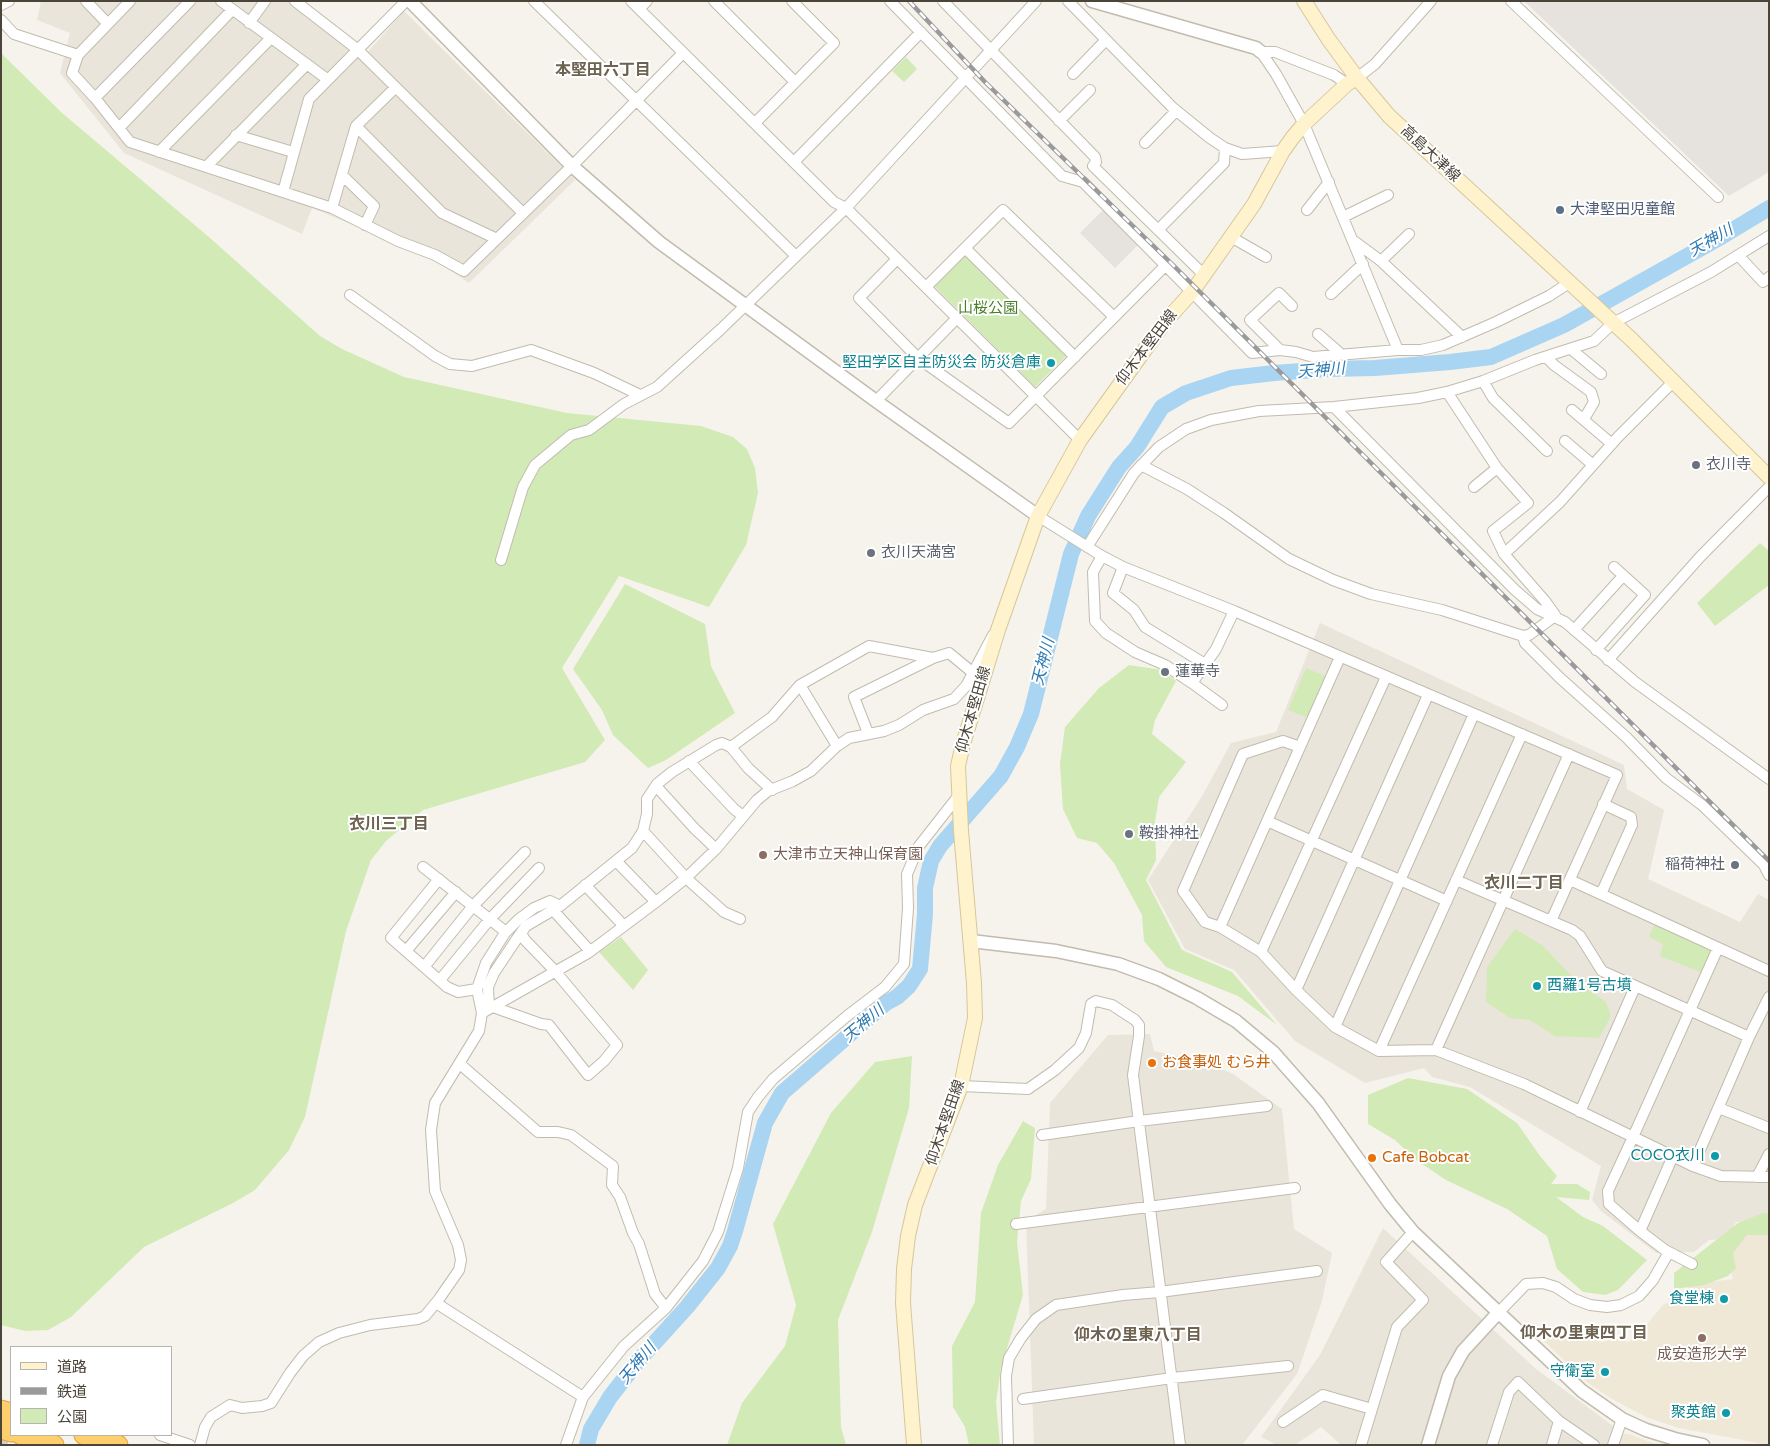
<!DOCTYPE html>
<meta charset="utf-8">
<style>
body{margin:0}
#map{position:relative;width:1770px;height:1446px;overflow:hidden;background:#f6f3ec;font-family:"Varela Round","Noto Sans JP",sans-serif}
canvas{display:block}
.frame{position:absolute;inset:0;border:2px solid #4b4439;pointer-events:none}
.legend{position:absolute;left:10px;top:1346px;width:162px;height:90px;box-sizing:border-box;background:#fff;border:1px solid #b7b4b0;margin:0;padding:6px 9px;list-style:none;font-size:15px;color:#4b4439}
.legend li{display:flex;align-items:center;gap:10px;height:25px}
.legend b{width:25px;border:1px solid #b7b4b0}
</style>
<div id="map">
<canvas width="1770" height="1446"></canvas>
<div class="frame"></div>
<ul class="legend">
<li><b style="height:6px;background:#fff3cd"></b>道路</li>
<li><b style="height:6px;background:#9a9a9a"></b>鉄道</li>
<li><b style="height:14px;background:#d2eab5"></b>公園</li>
</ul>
</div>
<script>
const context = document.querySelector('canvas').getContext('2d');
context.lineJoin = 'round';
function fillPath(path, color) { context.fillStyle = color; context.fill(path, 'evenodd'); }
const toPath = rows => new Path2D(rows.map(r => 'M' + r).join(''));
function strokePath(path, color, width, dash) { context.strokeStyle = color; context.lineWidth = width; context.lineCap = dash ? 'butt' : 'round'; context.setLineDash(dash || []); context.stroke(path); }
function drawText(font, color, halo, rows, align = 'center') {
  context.font = font + ' "Varela Round","Noto Sans JP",sans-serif'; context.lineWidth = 4; context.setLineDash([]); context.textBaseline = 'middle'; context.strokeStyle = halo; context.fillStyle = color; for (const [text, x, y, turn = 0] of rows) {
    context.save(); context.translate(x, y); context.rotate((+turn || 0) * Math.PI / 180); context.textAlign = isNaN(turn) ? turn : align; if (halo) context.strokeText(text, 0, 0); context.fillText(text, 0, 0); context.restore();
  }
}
const residential = toPath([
 [41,1,300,1,367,53,404,11,575,180,469,283,428,256,312,208,302,234,124,153,60,73,70,33,37,20],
 [1320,623,1624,765,1627,789,1664,810,1648,879,1740,922,1758,894,1769,900,1769,1221,1736,1222,1726,1239,1709,1240,1694,1252,1656,1253,1601,1211,1592,1200,1601,1166,1470,1087,1432,1077,1424,1068,1365,1083,1295,1041,1234,970,1185,949,1148,880,1201,798,1231,743,1276,732],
 [1150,1034,1154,1051,1205,1062,1233,1074,1282,1109,1294,1229,1332,1253,1322,1301,1297,1374,1242,1445,1034,1445,1026,1221,1046,1209,1050,1103,1108,1035],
 [1383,1228,1536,1369,1624,1434,1621,1445,1341,1445,1321,1427,1295,1445,1277,1445,1261,1437,1320,1355]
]);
const industrial = toPath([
 [1524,1,1769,1,1769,172,1729,196],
 [1105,208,1140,243,1115,268,1080,233]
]);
const education = toPath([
 [1748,1231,1769,1234,1769,1445,1679,1428,1648,1418,1612,1399,1588,1383,1529,1327,1532,1324,1547,1338,1558,1331,1569,1338,1576,1335,1595,1338,1601,1342,1617,1339,1628,1342,1635,1338,1664,1304,1672,1301,1688,1287,1702,1283,1733,1279,1727,1255],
 [1624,1434,1629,1434,1658,1445,1621,1445]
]);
const green = toPath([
 [1,53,61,112,210,238,320,336,342,349,404,377,567,413,701,426,733,437,747,449,755,468,758,493,746,545,709,607,619,576,562,668,605,740,585,762,423,810,386,841,371,860,346,931,305,1117,289,1150,255,1190,233,1203,144,1247,71,1317,48,1330,25,1331,1,1325],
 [906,57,917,69,904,82,892,71],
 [964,254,1066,356,1035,387,933,285],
 [1760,543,1769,551,1769,585,1715,626,1697,603],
 [625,584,705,624,711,666,735,713,666,760,648,768,613,735,602,710,573,669],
 [1129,665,1162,670,1176,681,1155,720,1152,734,1186,762,1159,797,1155,822,1156,860,1146,880,1182,950,1232,972,1277,1025,1238,996,1166,967,1144,941,1142,915,1114,863,1097,843,1077,838,1063,809,1060,764,1065,727,1099,688],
 [1306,668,1330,678,1311,719,1288,710],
 [1655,923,1712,950,1703,973,1660,956,1663,944,1649,937],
 [1515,929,1542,945,1579,984,1606,1002,1611,1016,1599,1038,1555,1036,1530,1020,1510,1018,1486,1002,1487,967],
 [621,937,648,970,633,990,599,952],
 [912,1056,909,1108,872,1232,838,1320,841,1427,846,1445,727,1445,742,1403,785,1346,796,1305,773,1224,831,1113,875,1062],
 [1408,1078,1467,1089,1517,1123,1540,1156,1557,1176,1551,1184,1577,1184,1590,1192,1589,1200,1556,1197,1583,1217,1603,1226,1647,1260,1618,1290,1605,1295,1583,1292,1557,1269,1547,1236,1507,1209,1446,1180,1416,1160,1395,1140,1368,1124,1368,1095],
 [1023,1121,1035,1128,1031,1179,1021,1201,1017,1242,1023,1295,1001,1368,996,1402,1000,1445,969,1445,965,1427,953,1407,952,1346,975,1302,981,1213,998,1165],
 [1763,1213,1769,1214,1769,1235,1747,1235,1733,1253,1736,1268,1728,1276,1704,1285,1674,1289,1674,1273,1738,1223]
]);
const river = toPath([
 [587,1445,591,1429,610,1397,639,1360,687,1307,718,1268,730,1246,735,1231,765,1123,782,1093,886,1003,897,997,909,986,920,969,925,914,925,888,931,861,940,846,1001,776,1017,747,1031,714,1071,554,1088,516,1119,467,1137,447,1162,407,1186,393,1231,378,1274,373,1329,369,1375,368,1450,362,1491,357,1564,325,1721,237,1769,208]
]);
const minorTunnel = toPath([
 [2,1445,8,1427]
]);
const minor = toPath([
 [86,1,108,24],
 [130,1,78,55,72,73,95,98,130,142,332,208,398,241,435,255,464,271,572,166,683,53],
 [221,1,327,79],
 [295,1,357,49,523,213],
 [534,1,796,256],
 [631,1,834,202,846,208,1080,440],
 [714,1,795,82],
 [890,1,1062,176,1083,182,1252,353,1280,350],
 [943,1,1095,157,1096,162,1093,166,1204,275],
 [1068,1,1173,108,1210,138,1225,148,1242,154,1283,151],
 [1511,1,1718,197],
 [1,5,9,1],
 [639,9,647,1],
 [1,20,14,34,78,55],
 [249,23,265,1],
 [1261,52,1276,74,1304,124,1398,350],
 [1261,52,1275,52,1334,75,1347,84],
 [1073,74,1105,41],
 [1357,78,1375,64,1431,1],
 [95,98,190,1],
 [1059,121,1090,90],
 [755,123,834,43,792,1],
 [356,126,442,213,497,239],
 [119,128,232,10],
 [236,135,293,152],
 [1145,143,1176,111],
 [159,152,271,38],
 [794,162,921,32],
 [206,167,307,64],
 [342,175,374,206,365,225],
 [283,192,309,99,406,1],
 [332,208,356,126,395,88],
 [1307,210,1329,182],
 [1343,217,1388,195],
 [1158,230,1224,163,1225,148],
 [1231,237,1266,257],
 [1354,241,1381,261,1462,337],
 [965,248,1075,357],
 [1738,255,1763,282,1769,277],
 [897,259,859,298,918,358,1009,423,1166,265],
 [1381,261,1409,234],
 [926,287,1003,210,1114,317],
 [1331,294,1363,264],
 [350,295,435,356,450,364,472,366,531,350,594,373,640,395],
 [1292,306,1279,293,1250,320,1280,350,1296,352,1313,357,1398,350,1421,350,1443,345,1496,322,1549,296,1569,283],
 [1318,334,1341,354],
 [1571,349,1601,374],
 [1546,357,1554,365,1591,392,1594,402,1584,419],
 [1483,381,1493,398,1547,451],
 [1447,392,1497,468,1528,503,1493,531,1504,554,1545,601,1555,615],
 [876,401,957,318],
 [1334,407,1515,590,1537,609,1565,622,1635,682,1769,779],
 [1572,410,1612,444],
 [1565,441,1593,465],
 [1141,465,1187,489,1224,513,1289,559,1333,580,1371,594,1442,610,1523,636,1529,635,1555,616],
 [1474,487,1497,468],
 [1038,516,1102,556,1123,567,1234,611,1617,775,1551,921],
 [1087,547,1134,473,1159,447,1186,429,1211,420,1259,411,1334,407,1418,398,1447,392,1483,381,1535,360,1594,341,1613,323,1711,272,1769,236],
 [1504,554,1560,502,1618,437,1674,381],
 [1102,556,1093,572,1095,621,1106,633,1135,652,1165,665,1192,683,1216,649,1234,611],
 [501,560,523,487,535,465,571,435,589,430,624,404,657,387,721,329,846,208,1036,1],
 [1123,567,1113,593,1134,610,1145,627,1205,664],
 [1574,630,1623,576],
 [1523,636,1525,643,1560,678,1626,737,1666,778,1702,805,1764,865,1769,875],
 [1596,650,1645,595,1614,567],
 [1608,660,1700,557,1769,487],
 [1192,683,1222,705],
 [868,733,854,697,933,658],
 [837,746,800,685,869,646,933,658,949,653,972,672],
 [731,747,748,768,772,790],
 [1300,747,1283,741,1243,754,1183,891,1205,922,1220,927,1261,952,1296,990,1335,1027,1379,1051,1436,1050,1524,1084,1693,1166,1721,1176,1769,1177],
 [689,761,734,809,743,816],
 [656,786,694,828,716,849],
 [1267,821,1447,901],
 [643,831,686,878,724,912,740,919],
 [616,861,656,902],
 [423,867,506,932],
 [439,879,391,938,447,987,458,992,477,989],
 [1456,880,1572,930,1580,936,1602,971,1749,1037],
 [1570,880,1769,971],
 [585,885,624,926],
 [1601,894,1632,825,1631,817,1603,804],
 [553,910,590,951],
 [1220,927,1340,657],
 [406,951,456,892],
 [1261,952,1386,677],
 [424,967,473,906,525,852],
 [440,980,490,919,539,868],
 [1296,990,1428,695],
 [493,1007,541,1024,549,1025,588,1075,604,1061,617,1045,555,971,525,940,521,933],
 [489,1009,488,987,494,973,518,937,526,926,560,906],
 [482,1013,588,953,656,902,686,878,716,849,757,800,768,791,793,781,811,771,837,746,849,738,884,731,899,725,923,710,954,699,966,686,993,635],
 [1335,1027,1474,714],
 [1436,1050,1569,754],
 [1379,1051,1522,734],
 [460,1064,538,1132,558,1132,571,1135,613,1166,612,1185,620,1197,633,1233,639,1244,655,1294,666,1308],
 [961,1086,1028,1089,1055,1070,1079,1048,1086,1033,1091,1004,1096,1001,1112,1005,1135,1020,1139,1025,1139,1036,1133,1075,1180,1445],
 [1719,1108,1769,1128],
 [1580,1112,1635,987],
 [1042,1135,1139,1121,1267,1106],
 [1693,1166,1749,1037,1769,997],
 [1757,1177,1769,1154],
 [1016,1224,1295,1188],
 [1640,1231,1673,1156],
 [1692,1264,1665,1250,1640,1231,1609,1204,1608,1191,1633,1137,1718,948],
 [436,1303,583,1397],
 [1498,1313,1526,1284,1543,1283,1556,1287,1574,1299,1590,1305,1607,1307,1621,1305,1639,1296,1653,1280,1669,1252],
 [1023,1399,1172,1378,1288,1366],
 [1283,1422,1323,1395,1372,1409],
 [160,1435,190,1445],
 [200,1445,205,1427,211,1417,230,1405,242,1408,262,1406,271,1403,290,1373,303,1356,319,1342,339,1333,370,1325,418,1319,425,1316,439,1299,459,1270,461,1260,458,1245,435,1191,431,1130,435,1103,479,1031,482,1013,477,989,486,963,505,933,519,919,534,908,550,901,560,906,632,848,643,831,647,814,647,799,657,784,672,772,716,745,722,743,731,747,772,717,800,685],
 [566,1445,583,1397,624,1346,666,1308,703,1261,718,1232,738,1168,748,1112,758,1097,773,1079,847,1016,885,987,904,964,908,908,907,874,919,846,959,795],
 [1008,1445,1006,1376,1009,1358,1021,1338,1036,1319,1056,1305,1123,1295,1160,1292,1317,1271],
 [1361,1445,1397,1327,1423,1300,1386,1262,1413,1232],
 [1492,1445,1509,1392,1518,1382,1559,1421,1594,1445],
 [1552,1445,1559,1421],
 [1613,1445,1622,1419]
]);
const tertiary = toPath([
 [410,1,572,166,659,242,876,401,1038,516],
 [1092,1,1256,48,1261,52],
 [971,941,1056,951,1118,964,1159,979,1197,998,1236,1021,1273,1052,1318,1103,1390,1204,1413,1232,1582,1391,1622,1419,1646,1430,1675,1439,1703,1445],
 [1428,1445,1449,1376,1463,1351,1498,1313]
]);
const secondary = toPath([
 [1304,1,1329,40,1357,78,1389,116,1632,340,1769,477],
 [914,1445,903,1303,904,1269,908,1236,915,1205,961,1086,975,1018,974,983,961,831,958,766,963,744,998,630,1038,516,1080,440,1164,323,1192,292,1254,204,1283,151,1293,137,1304,124,1347,84,1357,78]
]);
const motorway = toPath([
 [1,1410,11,1413],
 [1,1429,11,1432],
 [21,1435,54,1445],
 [84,1435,118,1445]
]);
const rail = toPath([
 [909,1,985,82,1172,264,1769,861]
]);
const markers = [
 [1560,210,5,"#5c6f8a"],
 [1051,363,5,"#0f9aa8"],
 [1696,465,5,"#6b7280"],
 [871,553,5,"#6b7280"],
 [1165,672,5,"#6b7280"],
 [1129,834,5,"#6b7280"],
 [763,855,5,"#8d6e63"],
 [1735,865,5,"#6b7280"],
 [1537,986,5,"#0f9aa8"],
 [1152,1063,5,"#e8710a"],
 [1715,1156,5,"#0f9aa8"],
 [1372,1158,5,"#e8710a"],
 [1724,1299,5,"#0f9aa8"],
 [1702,1338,5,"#8d6e63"],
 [1605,1372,5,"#0f9aa8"],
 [1726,1413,5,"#0f9aa8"]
];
const streetNames = [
 ["高島大津線",1430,154,43],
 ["仰木本堅田線",1147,348,-53],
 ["仰木本堅田線",974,710,-74],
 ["仰木本堅田線",946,1123,-71]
];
const serviceNames = [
 ["大津堅田児童館",1570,210]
];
const parkNames = [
 ["山桜公園",988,309]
];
const cultureNames = [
 ["堅田学区自主防災会 防災倉庫",1041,363],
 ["西羅1号古墳",1547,986,"left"],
 ["COCO衣川",1705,1156],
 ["食堂棟",1714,1299],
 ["守衛室",1595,1372],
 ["聚英館",1716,1413]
];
const worshipNames = [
 ["衣川寺",1706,465],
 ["衣川天満宮",881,553],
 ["蓮華寺",1175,672],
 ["鞍掛神社",1139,834],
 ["稲荷神社",1725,865,"right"]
];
const educationNames = [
 ["大津市立天神山保育園",773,855],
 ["成安造形大学",1702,1355,"center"]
];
const foodNames = [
 ["お食事処 むら井",1162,1063],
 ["Cafe Bobcat",1382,1158]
];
const neighbourhoodNames = [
 ["本堅田六丁目",603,71],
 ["衣川三丁目",389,825],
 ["衣川二丁目",1524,884],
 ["仰木の里東四丁目",1584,1334],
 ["仰木の里東八丁目",1138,1336]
];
const waterNames = [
 ["天神川",1711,241,-30],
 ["天神川",1321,371,-5],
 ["天神川",1044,662,-76],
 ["天神川",864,1024,-40],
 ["天神川",638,1364,-50]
];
fillPath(residential, '#eae5da');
fillPath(industrial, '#e6e2dd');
fillPath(education, '#efe8d6');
fillPath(green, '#d2eab5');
strokePath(river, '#a9d4f2', 16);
strokePath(minorTunnel, '#d4d0c8', 10, [10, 5]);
strokePath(minor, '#c2bbae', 12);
strokePath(tertiary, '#c2bbae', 15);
strokePath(secondary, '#d6c79b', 16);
strokePath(motorway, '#e0a43c', 21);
strokePath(minor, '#fff', 10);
strokePath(tertiary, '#fff', 12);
strokePath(secondary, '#fff3cd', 14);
strokePath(motorway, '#ffcf6e', 19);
strokePath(rail, '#9a9a9a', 4.5);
strokePath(rail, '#fff', 2.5, [8]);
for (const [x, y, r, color] of markers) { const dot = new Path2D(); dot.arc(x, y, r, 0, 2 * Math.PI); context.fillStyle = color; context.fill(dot); strokePath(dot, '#fff', 2); }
drawText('15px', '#4b4439', '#fff', streetNames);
drawText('15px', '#4e5e75', '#fff', serviceNames, 'left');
drawText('15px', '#4a7f2a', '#fff', parkNames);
drawText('15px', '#0d838f', '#fff', cultureNames, 'right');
drawText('15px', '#5b616d', '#fff', worshipNames, 'left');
drawText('15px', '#785e54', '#fff', educationNames, 'left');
drawText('15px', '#c56008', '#fff', foodNames, 'left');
drawText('bold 16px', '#6e6250', '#fff', neighbourhoodNames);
drawText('italic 16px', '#2e7ab2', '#fff', waterNames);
</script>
